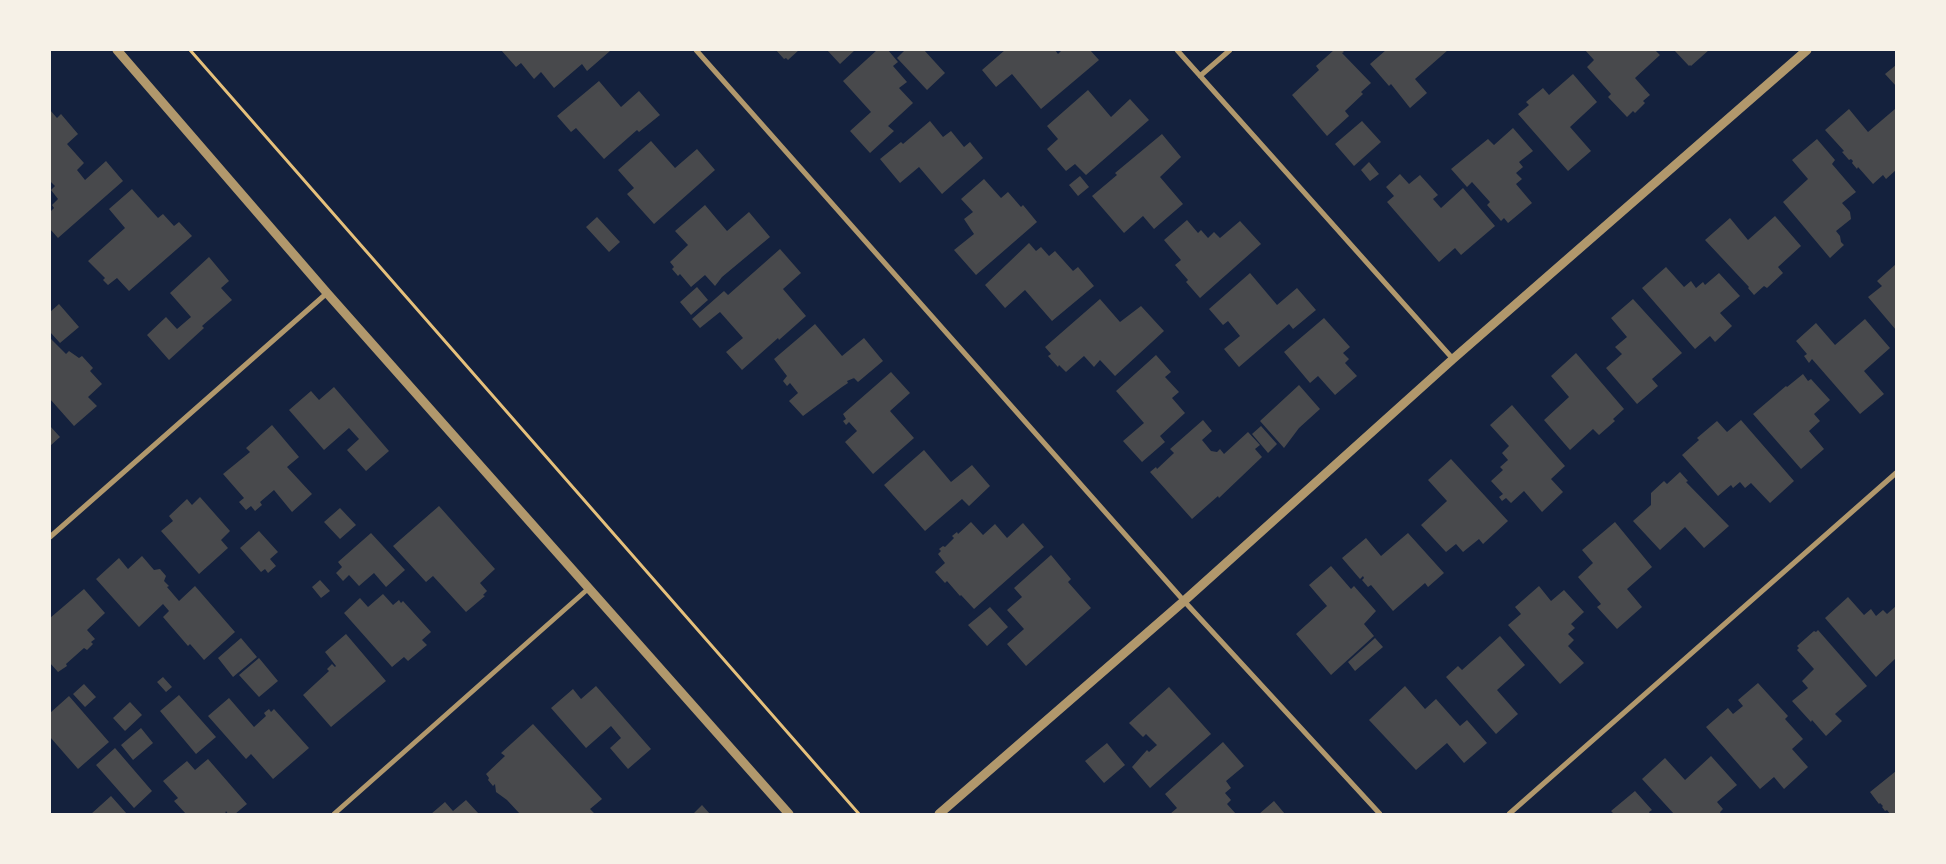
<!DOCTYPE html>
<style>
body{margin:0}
#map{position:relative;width:1946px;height:864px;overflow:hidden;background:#14213d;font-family:Mulish,sans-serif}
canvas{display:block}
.frame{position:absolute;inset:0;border:51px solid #f6f1e7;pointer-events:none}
</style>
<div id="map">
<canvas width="1946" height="864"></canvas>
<div class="frame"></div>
</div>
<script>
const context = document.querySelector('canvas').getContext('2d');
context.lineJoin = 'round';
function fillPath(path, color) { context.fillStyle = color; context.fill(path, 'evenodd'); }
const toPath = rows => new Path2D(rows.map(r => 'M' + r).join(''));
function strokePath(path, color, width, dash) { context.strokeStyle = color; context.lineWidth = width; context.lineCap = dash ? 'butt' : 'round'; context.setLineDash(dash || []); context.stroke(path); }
const building = toPath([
 [501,50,609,50,610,51,587,71,582,64,554,88,541,72,534,79,521,63,516,67],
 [776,50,799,50,788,60,786,58,784,59],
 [827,50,855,50,840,64],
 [877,50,888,50,898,62,893,66,907,82,899,88,913,103,888,126,894,131,870,153,850,131,871,112,843,81],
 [905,50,924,50,945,73,927,90,897,58],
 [1005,50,1055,50,1058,54,1062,50,1090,50,1099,60,1041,109,1012,74,996,87,982,70],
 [1334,50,1342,50,1344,52,1342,53,1371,83,1361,92,1363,94,1345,111,1349,116,1327,136,1292,95,1319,70,1316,66],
 [1386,50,1448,50,1415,79,1427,93,1410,108,1391,84,1389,86,1370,64],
 [1585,50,1655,50,1660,55,1635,78,1650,95,1643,101,1645,103,1635,113,1633,111,1627,117,1608,97,1611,94,1587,67,1594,60],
 [1674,50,1709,50,1691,66,1690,65,1689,66],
 [1896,65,1896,86,1885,74],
 [1573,74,1597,102,1570,127,1591,151,1568,171,1518,114,1529,105,1526,102,1543,88,1549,95],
 [599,81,621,107,639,91,660,115,639,132,637,130,604,159,576,128,571,132,557,116],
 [1088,90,1111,117,1130,99,1149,120,1086,175,1075,164,1066,171,1047,149,1058,139,1047,126],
 [1849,109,1868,132,1895,109,1896,110,1896,170,1886,179,1883,175,1873,184,1858,167,1857,169,1852,163,1853,161,1851,159,1849,160,1842,152,1844,151,1825,130],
 [50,110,57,118,61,114,78,134,67,144,84,163,77,170,85,180,106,161,123,181,58,238,50,229,50,212,54,208,52,205,58,199,51,190,55,186,50,181],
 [930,121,943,137,951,131,964,147,970,142,983,158,942,194,919,167,900,183,880,159,901,142,903,144],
 [1362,121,1381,142,1354,166,1335,144],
 [1513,128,1533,151,1519,162,1523,167,1516,173,1522,179,1516,184,1532,203,1508,223,1504,218,1501,221,1487,205,1490,202,1472,182,1467,187,1451,169,1488,139,1494,145],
 [1162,134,1181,157,1160,177,1183,204,1154,229,1143,216,1124,233,1092,196,1117,175,1115,173],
 [1817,139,1835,160,1832,164,1856,192,1842,203,1850,212,1851,219,1836,231,1840,236,1841,242,1844,245,1830,258,1783,202,1808,179,1792,160],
 [651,141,675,168,697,149,715,170,654,224,627,194,634,188,618,170],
 [1369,162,1379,174,1370,181,1361,170],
 [1400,174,1409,184,1420,175,1438,195,1433,199,1441,208,1463,188,1495,226,1461,255,1455,248,1439,262,1387,202,1394,196,1386,187],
 [1080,176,1089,187,1078,196,1069,185],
 [984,179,1001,198,1008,192,1021,207,1023,205,1037,222,976,275,954,250,974,234,964,219,973,212,961,199],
 [132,189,158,218,163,214,174,226,179,222,192,236,129,291,117,278,108,285,103,280,105,278,88,261,125,228,109,209],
 [705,205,727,231,749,212,770,237,722,277,715,286,705,275,691,287,680,274,678,276,672,269,674,267,670,262,688,245,675,231],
 [1775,216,1801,246,1778,267,1783,273,1767,288,1764,286,1754,295,1748,288,1749,287,1705,240,1730,218,1748,240],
 [597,217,620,242,609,252,586,227],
 [1187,220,1198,233,1201,230,1208,238,1214,232,1220,238,1240,221,1261,244,1200,298,1186,282,1188,280,1175,265,1181,260,1164,240],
 [1029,243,1036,251,1041,247,1049,256,1055,251,1073,271,1078,267,1094,286,1052,321,1025,290,1005,308,985,285],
 [780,249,801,273,783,289,806,316,779,340,778,338,742,370,726,352,743,338,720,312,700,328,692,319,724,291,728,295],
 [209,257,229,281,221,288,232,300,202,326,204,328,169,360,147,335,166,317,177,329,191,317,170,293],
 [1896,264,1896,330,1868,297,1882,286,1877,281],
 [1666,267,1684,287,1691,281,1696,288,1703,282,1705,285,1719,273,1740,296,1720,313,1732,326,1715,342,1710,336,1695,349,1642,288],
 [1250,273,1277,305,1297,288,1316,310,1293,329,1289,324,1239,367,1224,349,1240,336,1228,321,1223,325,1209,309],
 [697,287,708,300,691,315,680,302],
 [1100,299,1120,322,1141,306,1164,331,1115,376,1100,360,1094,367,1084,356,1066,372,1059,365,1058,367,1048,356,1051,354,1045,347],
 [1633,299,1682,353,1652,379,1658,386,1637,404,1606,368,1622,354,1615,347,1627,337,1611,318],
 [59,304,79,327,60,343,50,332,50,312],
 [1324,318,1350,347,1343,353,1349,359,1345,363,1357,376,1335,395,1318,376,1310,383,1284,352],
 [1865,319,1890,348,1864,371,1884,394,1860,414,1812,359,1809,363,1804,356,1807,354,1796,341,1816,323,1835,345],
 [815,324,842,356,864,338,883,361,858,382,852,376,854,378,847,381,848,383,842,387,803,416,789,401,798,393,790,383,787,386,783,381,787,376,774,359],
 [50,338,66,354,69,351,79,358,82,356,93,368,90,371,102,384,88,397,97,406,74,426,50,399],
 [1576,353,1624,409,1613,419,1615,421,1599,435,1593,429,1570,450,1544,420,1569,397,1551,376],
 [1156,355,1171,372,1165,377,1179,392,1172,398,1185,413,1160,436,1165,442,1142,462,1123,441,1144,423,1116,391],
 [891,372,910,393,890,411,914,438,873,474,845,442,857,431,849,422,846,425,843,421,846,419,843,414],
 [1803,374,1808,381,1811,379,1830,400,1814,414,1820,421,1809,431,1824,449,1801,469,1753,414,1786,386,1787,387],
 [1299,385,1320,409,1299,428,1284,448,1260,421],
 [334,387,389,451,366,471,347,450,359,439,349,428,324,450,289,410,311,391,319,400],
 [1512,405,1565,466,1551,479,1563,492,1542,512,1524,491,1511,503,1506,498,1502,501,1499,497,1503,494,1491,481,1503,470,1500,467,1508,460,1502,453,1509,446,1490,425],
 [1203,420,1212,431,1202,440,1211,451,1217,452,1220,449,1224,454,1248,432,1260,445,1255,449,1262,457,1219,498,1218,496,1192,519,1150,472,1156,467,1157,469,1174,453,1170,449],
 [1741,420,1794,481,1770,503,1751,483,1745,488,1740,482,1733,488,1731,485,1718,496,1682,455,1699,440,1697,438,1717,421,1727,432],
 [272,425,299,457,287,467,312,494,292,512,274,490,260,502,262,505,255,511,251,506,246,510,239,502,244,498,223,474,250,452,246,448],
 [50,426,60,437,50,446],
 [1261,426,1277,444,1268,453,1252,434],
 [924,450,951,482,972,465,990,486,969,506,962,499,925,531,884,485],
 [1451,459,1508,521,1483,544,1479,539,1463,552,1456,544,1446,552,1421,525,1447,501,1428,480],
 [1680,472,1688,481,1686,482,1729,526,1704,548,1685,527,1660,550,1633,521,1651,505,1651,493,1664,481,1667,484],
 [200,497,230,531,221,540,228,548,199,574,161,531,173,521,169,516,187,499,192,505],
 [439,506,495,569,480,583,487,591,483,595,485,596,466,612,433,576,426,582,393,546],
 [340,508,356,525,340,539,324,522],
 [971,522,983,535,995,524,1007,538,1023,523,1044,547,974,609,961,595,960,596,947,581,945,583,935,572,945,563,938,554,941,551,939,549,943,546,945,547,954,538,952,536,957,532,958,534],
 [1615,522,1652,567,1627,589,1642,607,1617,629,1597,607,1601,604,1578,577,1593,563,1582,550],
 [259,531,278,552,270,559,276,566,268,573,265,569,261,572,240,548],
 [371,533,405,570,386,587,374,573,359,586,349,575,343,581,336,573,342,567,338,562],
 [1408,533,1444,573,1428,587,1425,583,1393,611,1371,585,1368,587,1362,580,1364,578,1363,576,1360,579,1342,558,1366,538,1381,556],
 [1051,555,1071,579,1068,582,1091,608,1026,666,1007,644,1024,629,1007,610,1022,597,1014,588],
 [142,556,154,570,160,569,166,576,164,581,169,586,167,587,179,601,195,586,235,632,204,660,190,644,188,646,163,617,169,611,163,604,139,627,96,579,119,558,128,569],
 [1331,566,1351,589,1354,586,1376,611,1364,624,1374,636,1331,675,1296,634,1327,606,1309,585],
 [320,580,330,591,321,598,312,587],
 [1539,586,1551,601,1564,590,1584,612,1571,624,1575,628,1568,634,1574,640,1568,646,1584,663,1560,684,1508,625,1521,614,1515,607],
 [84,589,105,613,87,630,95,639,91,642,93,644,87,650,84,648,66,664,67,666,58,672,50,663,50,618],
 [383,594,393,605,399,600,401,603,403,601,431,632,422,640,427,645,408,661,404,657,392,667,344,613,360,598,368,607],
 [1848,597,1864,615,1871,609,1876,616,1883,610,1887,614,1896,606,1896,658,1876,677,1825,618],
 [990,607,1008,627,987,646,968,625],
 [1818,630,1867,686,1835,714,1842,721,1826,736,1812,720,1811,722,1792,701,1808,688,1802,681,1814,669,1797,650,1799,648,1797,646,1814,631,1816,632],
 [346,634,386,681,331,727,303,695,329,671,327,669,332,664,335,667,336,666,325,652],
 [1500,636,1525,665,1497,690,1518,714,1496,734,1446,677,1458,666,1462,670],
 [241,638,257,657,233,677,218,658],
 [1375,638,1383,647,1355,671,1348,662],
 [259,658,278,681,259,697,239,675],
 [163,677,172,687,166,692,157,682],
 [1758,683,1788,716,1785,719,1803,739,1792,749,1808,767,1784,789,1774,777,1760,789,1706,727,1728,708,1733,714,1743,706,1738,700],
 [84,684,96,697,85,707,73,694],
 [596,686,651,749,628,769,610,748,621,738,611,726,586,748,551,708,573,689,581,699],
 [1405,686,1425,709,1436,699,1460,726,1467,720,1487,743,1464,763,1447,743,1416,770,1369,720],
 [1169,687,1211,734,1150,788,1132,767,1147,750,1149,752,1157,745,1146,734,1143,737,1129,723],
 [179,695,216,737,196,754,160,711],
 [69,696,109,742,78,769,50,737,50,713],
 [229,698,254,727,266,716,264,713,269,709,271,712,274,709,309,748,273,779,251,754,246,759,208,716],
 [130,702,142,715,125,731,113,718],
 [533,724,602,799,590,809,595,814,520,814,507,800,496,792,495,784,493,786,488,780,489,778,486,774,505,756,501,753],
 [141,728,153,743,133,760,121,745],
 [1223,742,1244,766,1226,781,1231,788,1225,793,1231,800,1227,804,1236,814,1170,814,1177,808,1165,794],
 [1107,743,1125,765,1104,783,1085,761],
 [115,748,152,791,134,808,96,765],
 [1711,756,1737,785,1717,802,1723,809,1720,812,1721,814,1674,814,1642,779,1665,758,1685,780],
 [208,759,247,804,235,814,228,814,226,811,225,814,186,814,174,801,178,798,163,781,187,761,195,770],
 [1896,771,1896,814,1890,814,1887,810,1885,811,1882,807,1883,806,1880,803,1879,804,1870,792],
 [1635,791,1652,810,1649,812,1650,814,1614,814,1611,811],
 [111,796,127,814,91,814],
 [466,800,479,814,431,814,445,802,453,811],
 [1274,801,1285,814,1259,814],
 [702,805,710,814,693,814]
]);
const path = toPath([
 [190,50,859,814]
]);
const minor = toPath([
 [696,50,1184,601,1380,814],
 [1177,50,1453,359],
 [1200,76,1230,50],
 [50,537,327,293],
 [334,814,589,588],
 [1509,814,1896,473]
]);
const tertiary = toPath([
 [117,50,327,293,789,814],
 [939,814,1184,601,1453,359,1807,50]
]);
fillPath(building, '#48494c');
strokePath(path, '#e5c07b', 3);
strokePath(minor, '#b1986c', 5);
strokePath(tertiary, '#b1986c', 9);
</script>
